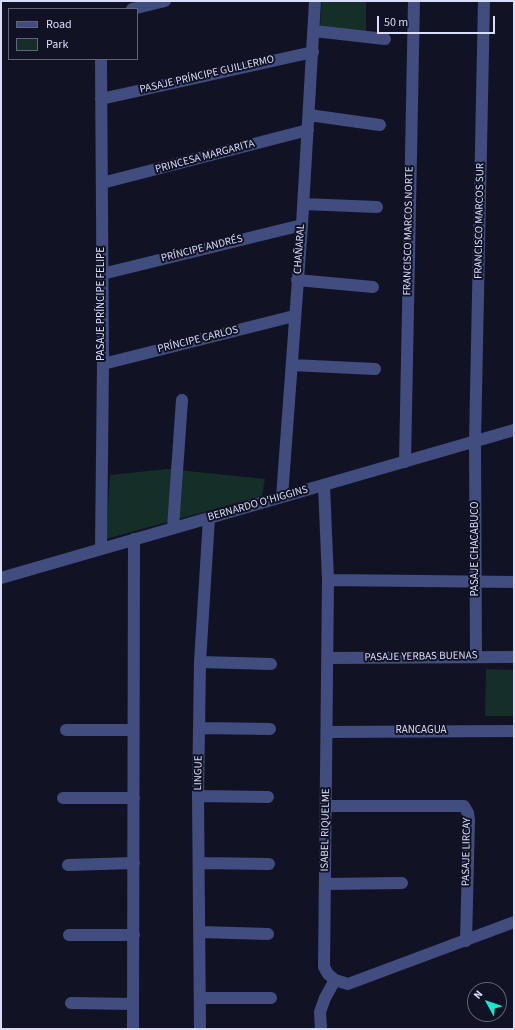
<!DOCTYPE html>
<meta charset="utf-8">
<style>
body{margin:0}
#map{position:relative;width:515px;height:1030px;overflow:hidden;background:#111325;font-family:"Source Sans 3",sans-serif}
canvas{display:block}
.frame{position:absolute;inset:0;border:2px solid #d9ddfb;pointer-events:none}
.legend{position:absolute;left:8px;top:8px;width:130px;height:52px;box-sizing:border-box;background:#111325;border:1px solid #61647b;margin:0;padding:5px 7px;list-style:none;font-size:12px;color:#d9ddfb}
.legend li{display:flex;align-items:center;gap:8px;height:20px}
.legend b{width:20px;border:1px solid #61647b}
.north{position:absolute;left:467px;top:982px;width:40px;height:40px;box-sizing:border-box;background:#111325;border:1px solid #61647b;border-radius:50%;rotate:310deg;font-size:11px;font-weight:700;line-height:16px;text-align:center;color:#d9ddfb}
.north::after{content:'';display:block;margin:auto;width:14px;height:18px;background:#17e9cc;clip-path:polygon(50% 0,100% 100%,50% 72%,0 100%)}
.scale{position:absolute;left:377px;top:16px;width:118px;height:18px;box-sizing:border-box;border:2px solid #d9ddfb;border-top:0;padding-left:5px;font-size:12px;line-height:14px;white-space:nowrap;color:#d9ddfb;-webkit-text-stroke:3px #111325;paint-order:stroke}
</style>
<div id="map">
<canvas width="515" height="1030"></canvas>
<div class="frame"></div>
<ul class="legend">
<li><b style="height:5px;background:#414d7f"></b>Road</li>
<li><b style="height:11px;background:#152e27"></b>Park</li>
</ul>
<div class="north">N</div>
<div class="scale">50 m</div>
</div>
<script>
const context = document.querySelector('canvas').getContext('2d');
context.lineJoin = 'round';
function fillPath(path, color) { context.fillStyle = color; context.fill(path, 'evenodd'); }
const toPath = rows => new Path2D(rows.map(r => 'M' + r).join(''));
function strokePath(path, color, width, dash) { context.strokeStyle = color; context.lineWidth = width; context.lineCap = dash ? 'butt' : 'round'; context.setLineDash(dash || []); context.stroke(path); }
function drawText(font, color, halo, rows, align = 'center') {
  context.font = font + ' "Source Sans 3",sans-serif'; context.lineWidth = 4; context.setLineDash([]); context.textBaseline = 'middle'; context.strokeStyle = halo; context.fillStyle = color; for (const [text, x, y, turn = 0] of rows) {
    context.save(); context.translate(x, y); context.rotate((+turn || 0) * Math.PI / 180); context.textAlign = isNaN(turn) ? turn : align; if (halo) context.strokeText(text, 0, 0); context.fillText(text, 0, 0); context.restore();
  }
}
const green = toPath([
 [322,1,366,1,366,32,320,26],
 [168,469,265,479,262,496,106,539,110,475],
 [486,669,514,670,514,716,485,716]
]);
const minor = toPath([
 [132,9,165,1],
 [314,31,385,39],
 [101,59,103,364,101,548],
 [101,99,313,52],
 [309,115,380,125],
 [102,183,308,130],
 [303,204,377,207],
 [102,274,302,225],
 [297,280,373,287],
 [103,364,294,316],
 [292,365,375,369],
 [405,462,414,1],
 [324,485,328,580,324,967,328,974,335,980,348,984,514,922],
 [282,497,302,225,315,1],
 [173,528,182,400],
 [1,578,514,430],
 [328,580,514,582],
 [476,656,475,442,484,1],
 [328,658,514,657],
 [200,662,271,664],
 [200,728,270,729],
 [66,730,132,730],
 [327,732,514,731],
 [198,796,268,797],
 [63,798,134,798],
 [326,806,464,806,468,813,469,820,466,941],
 [199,863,269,864],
 [68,865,134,863],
 [325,884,402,883],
 [200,932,268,934],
 [69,935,134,935],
 [200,998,271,998],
 [71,1003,133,1004],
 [133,1029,134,539],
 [200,1029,198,796,200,662,209,518],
 [321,1029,320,1012,325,998,335,980]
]);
const streetNames = [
 ["PASAJE PRÍNCIPE GUILLERMO",207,75,-13],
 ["PRINCESA MARGARITA",205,157,-15],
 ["FRANCISCO MARCOS SUR",480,221,-89],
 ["FRANCISCO MARCOS NORTE",409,231,-89],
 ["PRÍNCIPE ANDRÉS",202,249,-14],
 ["CHAÑARAL",300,249,-86],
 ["PASAJE PRÍNCIPE FELIPE",102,304,-90],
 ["PRÍNCIPE CARLOS",198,340,-14],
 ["BERNARDO O'HIGGINS",258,504,-16],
 ["PASAJE CHACABUCO",476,549,-90],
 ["PASAJE YERBAS BUENAS",421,657,-1],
 ["RANCAGUA",421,731],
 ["LINGUE",199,773,-89],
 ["ISABEL RIQUELME",326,830,-89],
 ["PASAJE LIRCAY",467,852,-89]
];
fillPath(green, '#152e27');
strokePath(minor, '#414d7f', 12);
drawText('11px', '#d9ddfb', '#111325', streetNames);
</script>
